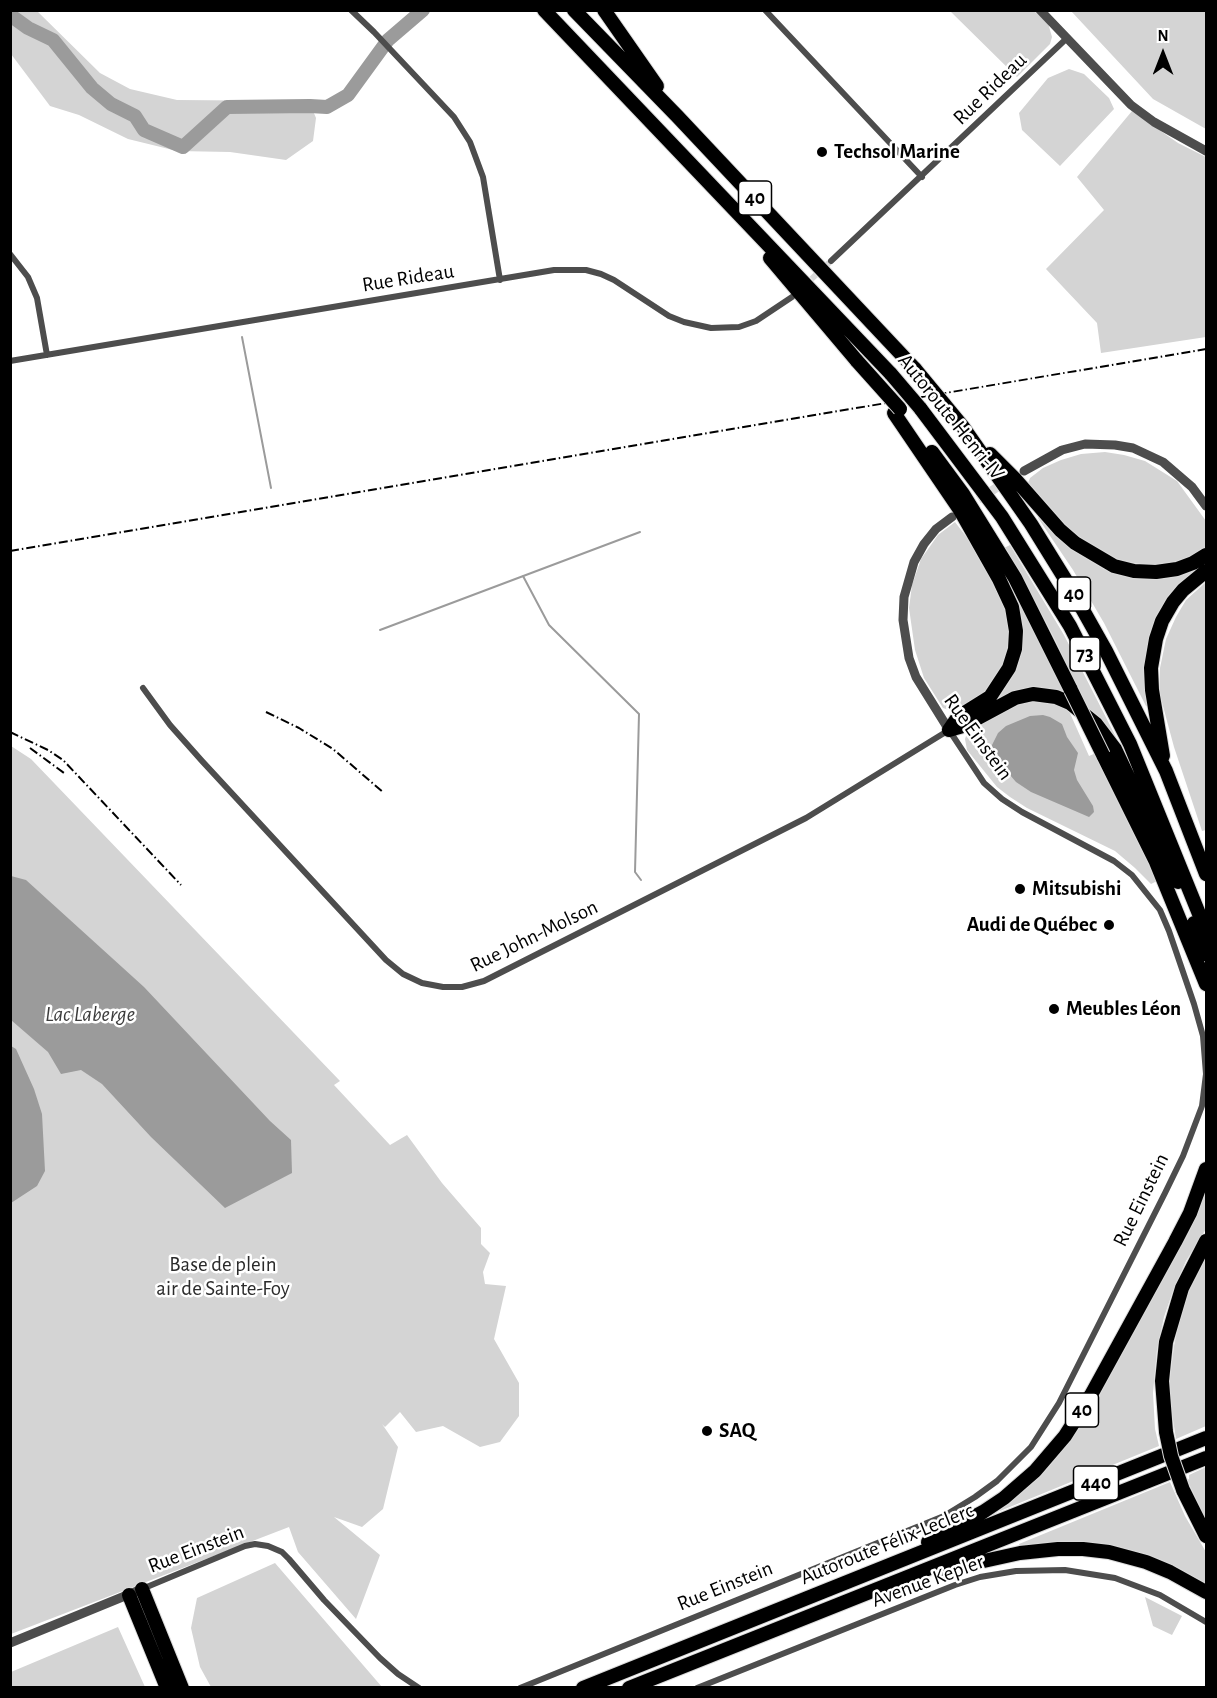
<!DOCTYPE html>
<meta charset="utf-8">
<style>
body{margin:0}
#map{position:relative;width:1217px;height:1698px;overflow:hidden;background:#fff;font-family:"Alegreya Sans",sans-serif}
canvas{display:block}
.frame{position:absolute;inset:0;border:12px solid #000;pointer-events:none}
.north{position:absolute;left:1133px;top:24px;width:60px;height:60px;-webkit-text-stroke:4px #fff;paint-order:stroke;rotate:0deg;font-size:16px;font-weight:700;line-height:24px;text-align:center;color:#000}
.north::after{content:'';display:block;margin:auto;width:21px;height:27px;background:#000;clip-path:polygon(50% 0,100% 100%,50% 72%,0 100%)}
</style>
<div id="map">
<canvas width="1217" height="1698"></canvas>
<div class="frame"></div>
<div class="north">N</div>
</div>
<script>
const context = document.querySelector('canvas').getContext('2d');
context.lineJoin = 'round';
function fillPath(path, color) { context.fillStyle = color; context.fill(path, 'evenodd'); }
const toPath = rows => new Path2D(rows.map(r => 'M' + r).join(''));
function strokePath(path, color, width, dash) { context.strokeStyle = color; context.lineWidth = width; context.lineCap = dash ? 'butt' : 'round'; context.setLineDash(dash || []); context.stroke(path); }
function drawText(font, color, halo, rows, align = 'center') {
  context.font = font + ' "Alegreya Sans",sans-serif'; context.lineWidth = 5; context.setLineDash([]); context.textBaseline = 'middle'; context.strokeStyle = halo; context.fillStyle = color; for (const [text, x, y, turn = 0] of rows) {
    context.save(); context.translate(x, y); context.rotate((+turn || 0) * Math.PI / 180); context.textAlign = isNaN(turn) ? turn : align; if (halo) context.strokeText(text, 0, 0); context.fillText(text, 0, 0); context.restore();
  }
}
const green = toPath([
 [11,10,37,11,100,73,130,89,177,100,309,101,316,118,313,141,286,160,230,152,177,151,128,139,79,115,50,106,11,54],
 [950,11,1034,11,1048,23,1052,37,1050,44,1017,77],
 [1071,11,1206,11,1206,129,1153,99],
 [1069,69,1084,74,1109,98,1114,109,1060,166,1022,130,1019,113,1048,78],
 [1132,111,1178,143,1206,157,1206,337,1101,353,1097,323,1046,269,1104,210,1077,177],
 [1105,452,1124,455,1145,461,1177,481,1206,521,1206,548,1180,563,1149,565,1119,561,1098,551,1082,540,1066,526,1028,483,1030,478,1043,468,1061,460,1081,454],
 [1042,515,1109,568,1196,566,1198,570,1164,606,1150,705,1146,706,1104,623,1073,570,1038,518],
 [955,522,975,548,1005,602,1010,623,1010,652,991,688,955,712,943,708,924,678,915,650,909,608,912,585,921,559,938,535],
 [1010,545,1064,635,1118,741,1115,743,1088,710,1054,638,1025,582,1004,548],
 [1000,563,1042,642,1068,698,1001,700,997,696,1019,656,998,564],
 [1206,582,1206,830,1202,831,1174,747,1160,695,1160,668,1166,639,1176,617,1186,600],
 [1034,700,1049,701,1064,706,1069,711,1089,756,1096,753,1157,881,1151,884,1135,868,1115,851,1027,808,1010,797,997,787,967,750,965,739,967,733,972,728,1020,702],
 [11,746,31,759,340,1081,334,1085,390,1145,407,1135,442,1183,481,1228,481,1244,490,1253,483,1272,485,1284,506,1286,494,1339,519,1383,519,1416,500,1442,480,1447,443,1426,416,1432,400,1412,385,1427,382,1424,398,1447,383,1509,362,1527,334,1517,380,1555,356,1619,298,1552,289,1527,11,1634],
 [1206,1184,1206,1229,1186,1261,1173,1291,1164,1317,1157,1350,1153,1393,1155,1429,1159,1446,1000,1511,999,1508,1034,1480],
 [1206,1256,1206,1426,1176,1439,1170,1401,1170,1377,1174,1346,1180,1315,1191,1286],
 [1206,1467,1206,1520,1187,1480,1189,1479,1189,1475],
 [1170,1482,1185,1516,1206,1552,1206,1585,1170,1566,1020,1548,1019,1544],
 [275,1563,382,1687,211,1687,200,1667,191,1628,197,1598],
 [1145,1597,1182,1616,1172,1635,1153,1626],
 [118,1627,145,1687,11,1687,11,1672]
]);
const water = toPath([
 [1043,715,1050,717,1062,724,1067,737,1078,753,1074,770,1077,780,1093,806,1094,812,1089,817,1031,792,1016,782,991,753,991,747,998,733,1006,726,1030,716],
 [11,876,26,880,144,987,270,1121,291,1140,292,1173,225,1208,151,1137,102,1084,81,1070,61,1074,48,1052,11,1020],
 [11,1046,16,1049,34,1089,42,1114,45,1171,37,1186,11,1203]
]);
const stream = toPath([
 [242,337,271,488],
 [523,576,549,625,639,714,635,872,641,880],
 [380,630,640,532]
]);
const river = toPath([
 [10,15,28,28,53,40,92,88,111,104,135,116,144,130,183,147,227,107,310,106,327,107,348,95,388,40,423,10]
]);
const minorTunnel = toPath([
 [805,285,831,261]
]);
const tertiaryTunnel = toPath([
 [967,507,1005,482]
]);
const minor = toPath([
 [351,10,374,32,454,117,470,142,483,177,500,280],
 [765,10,922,177],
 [10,254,28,277,37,298,47,355],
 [831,261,1066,39],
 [10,361,554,270,586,270,601,274,614,280,669,316,684,322,711,328,739,327,756,321,792,297],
 [143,688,170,725,202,761,386,960,403,974,422,983,443,987,462,987,484,981,806,818,949,730,984,783,1002,799,1022,812,1114,861,1132,875,1160,910,1169,931,1194,1004,1203,1036,1206,1074,1202,1106,1183,1156,1165,1193,1059,1403,1031,1447,997,1481,975,1497,944,1516,520,1688],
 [142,1589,245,1546,255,1544,268,1546,282,1552,289,1559,324,1600,380,1658,398,1674,419,1688],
 [697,1688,955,1585,980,1577,1016,1571,1065,1570,1115,1578,1160,1595,1206,1622]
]);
const tertiary = toPath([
 [1040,10,1131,105,1154,122,1206,151],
 [1024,471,1062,450,1085,444,1115,445,1133,448,1163,462,1192,487,1206,506],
 [949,730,916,677,909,658,903,620,904,597,914,562,924,544,936,529,952,517],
 [10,1643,142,1589]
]);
const motorway = toPath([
 [544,10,891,374],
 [574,10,678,117,915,369],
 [604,10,657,86],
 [770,258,857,361],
 [944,404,963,427,1031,524,1070,587,1106,651,1166,771,1206,874],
 [920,408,1002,517,1070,626,1130,744,1206,931],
 [894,413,960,510,999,579,1012,607,1016,631,1015,649,1009,668,990,697,958,717,949,730],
 [932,452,963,494,1015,578,1071,690],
 [990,454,1016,480,1060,530,1075,543,1114,566,1134,571,1156,572,1177,569,1193,563,1206,555],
 [949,730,963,726,1015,698,1033,694,1056,697,1070,703,1096,724,1115,749,1178,882],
 [1103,755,1156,862,1206,984],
 [1163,756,1152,690,1151,668,1156,639,1162,621,1173,602,1183,590,1206,571],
 [1194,923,1206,954],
 [1166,1432,1162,1381,1166,1342,1182,1288,1206,1241],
 [1183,1490,1206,1536],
 [928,1542,983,1512,1004,1498,1035,1471,1065,1436,1091,1395,1175,1242,1190,1213,1206,1169],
 [943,1570,1020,1553,1058,1549,1083,1549,1109,1552,1146,1562,1170,1572,1206,1592],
 [142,1589,182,1688],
 [129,1595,167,1688],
 [583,1688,1206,1438],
 [629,1688,1206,1458]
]);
const rail = toPath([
 [10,551,1206,349],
 [266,712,299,728,333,749,384,793],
 [10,732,48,750,63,760,181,885],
 [30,748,64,773]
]);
const motorwayBridge = toPath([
 [857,361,900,409],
 [915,369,944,404],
 [891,374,920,408],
 [1071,690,1103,755],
 [1166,1432,1171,1456,1183,1490]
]);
const markers = [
 [822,152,6,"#000"],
 [1020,889,6,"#000"],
 [1109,925,6,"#000"],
 [1054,1009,6,"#000"],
 [707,1431,6,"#000"]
];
const shields = [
 [755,198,33],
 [1074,594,33],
 [1085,654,30],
 [1082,1410,33],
 [1096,1483,45]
];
const shieldNames = [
 ["40",755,198],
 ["40",1074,594],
 ["73",1085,654],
 ["40",1082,1410],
 ["440",1096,1483]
];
const streetNames = [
 ["Rue Rideau",990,89,-44],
 ["Rue Rideau",408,278,-9],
 ["Autoroute Henri-IV",951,417,51],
 ["Rue Einstein",978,737,54],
 ["Rue John-Molson",534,936,-26],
 ["Rue Einstein",1141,1200,-64],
 ["Autoroute Félix-Leclerc",887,1544,-22],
 ["Rue Einstein",196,1549,-21],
 ["Avenue Kepler",928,1581,-20],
 ["Rue Einstein",725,1586,-22]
];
const poiNames = [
 ["Techsol Marine",834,152],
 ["Mitsubishi",1032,889],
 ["Audi de Québec",1097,925,"right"],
 ["Meubles Léon",1066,1009],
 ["SAQ",719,1431]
];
const parkNames = [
 ["Base de plein",223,1265],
 ["air de Sainte-Foy",223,1289]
];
const waterNames = [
 ["Lac Laberge",90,1014]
];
fillPath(green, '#d4d4d4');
fillPath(water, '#9b9b9b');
strokePath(stream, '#9b9b9b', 2);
strokePath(river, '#9b9b9b', 14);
strokePath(minorTunnel, '#d9d9d9', 6, [6, 3]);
strokePath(tertiaryTunnel, '#d9d9d9', 9, [9, 4.5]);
strokePath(motorway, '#dbdbdb', 16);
strokePath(minor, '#4d4d4d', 6);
strokePath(tertiary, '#4d4d4d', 9);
strokePath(motorway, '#000', 14);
strokePath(rail, '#000', 2, [9, 3, 1.5, 3]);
strokePath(motorwayBridge, '#dbdbdb', 16, []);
strokePath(motorwayBridge, '#000', 14);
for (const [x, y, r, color] of markers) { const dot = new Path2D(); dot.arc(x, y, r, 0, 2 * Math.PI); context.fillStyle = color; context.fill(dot); strokePath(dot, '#fff', 2); }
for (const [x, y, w] of shields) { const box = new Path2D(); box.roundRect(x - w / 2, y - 17, w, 34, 4.5); context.fillStyle = '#fff'; context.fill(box); strokePath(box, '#000', 1.5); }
drawText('bold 20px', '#000', null, shieldNames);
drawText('21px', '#000', '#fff', streetNames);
drawText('bold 21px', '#000', '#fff', poiNames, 'left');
drawText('21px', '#2b2b2b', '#fff', parkNames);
drawText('italic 22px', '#3c3c3c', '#fff', waterNames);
</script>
